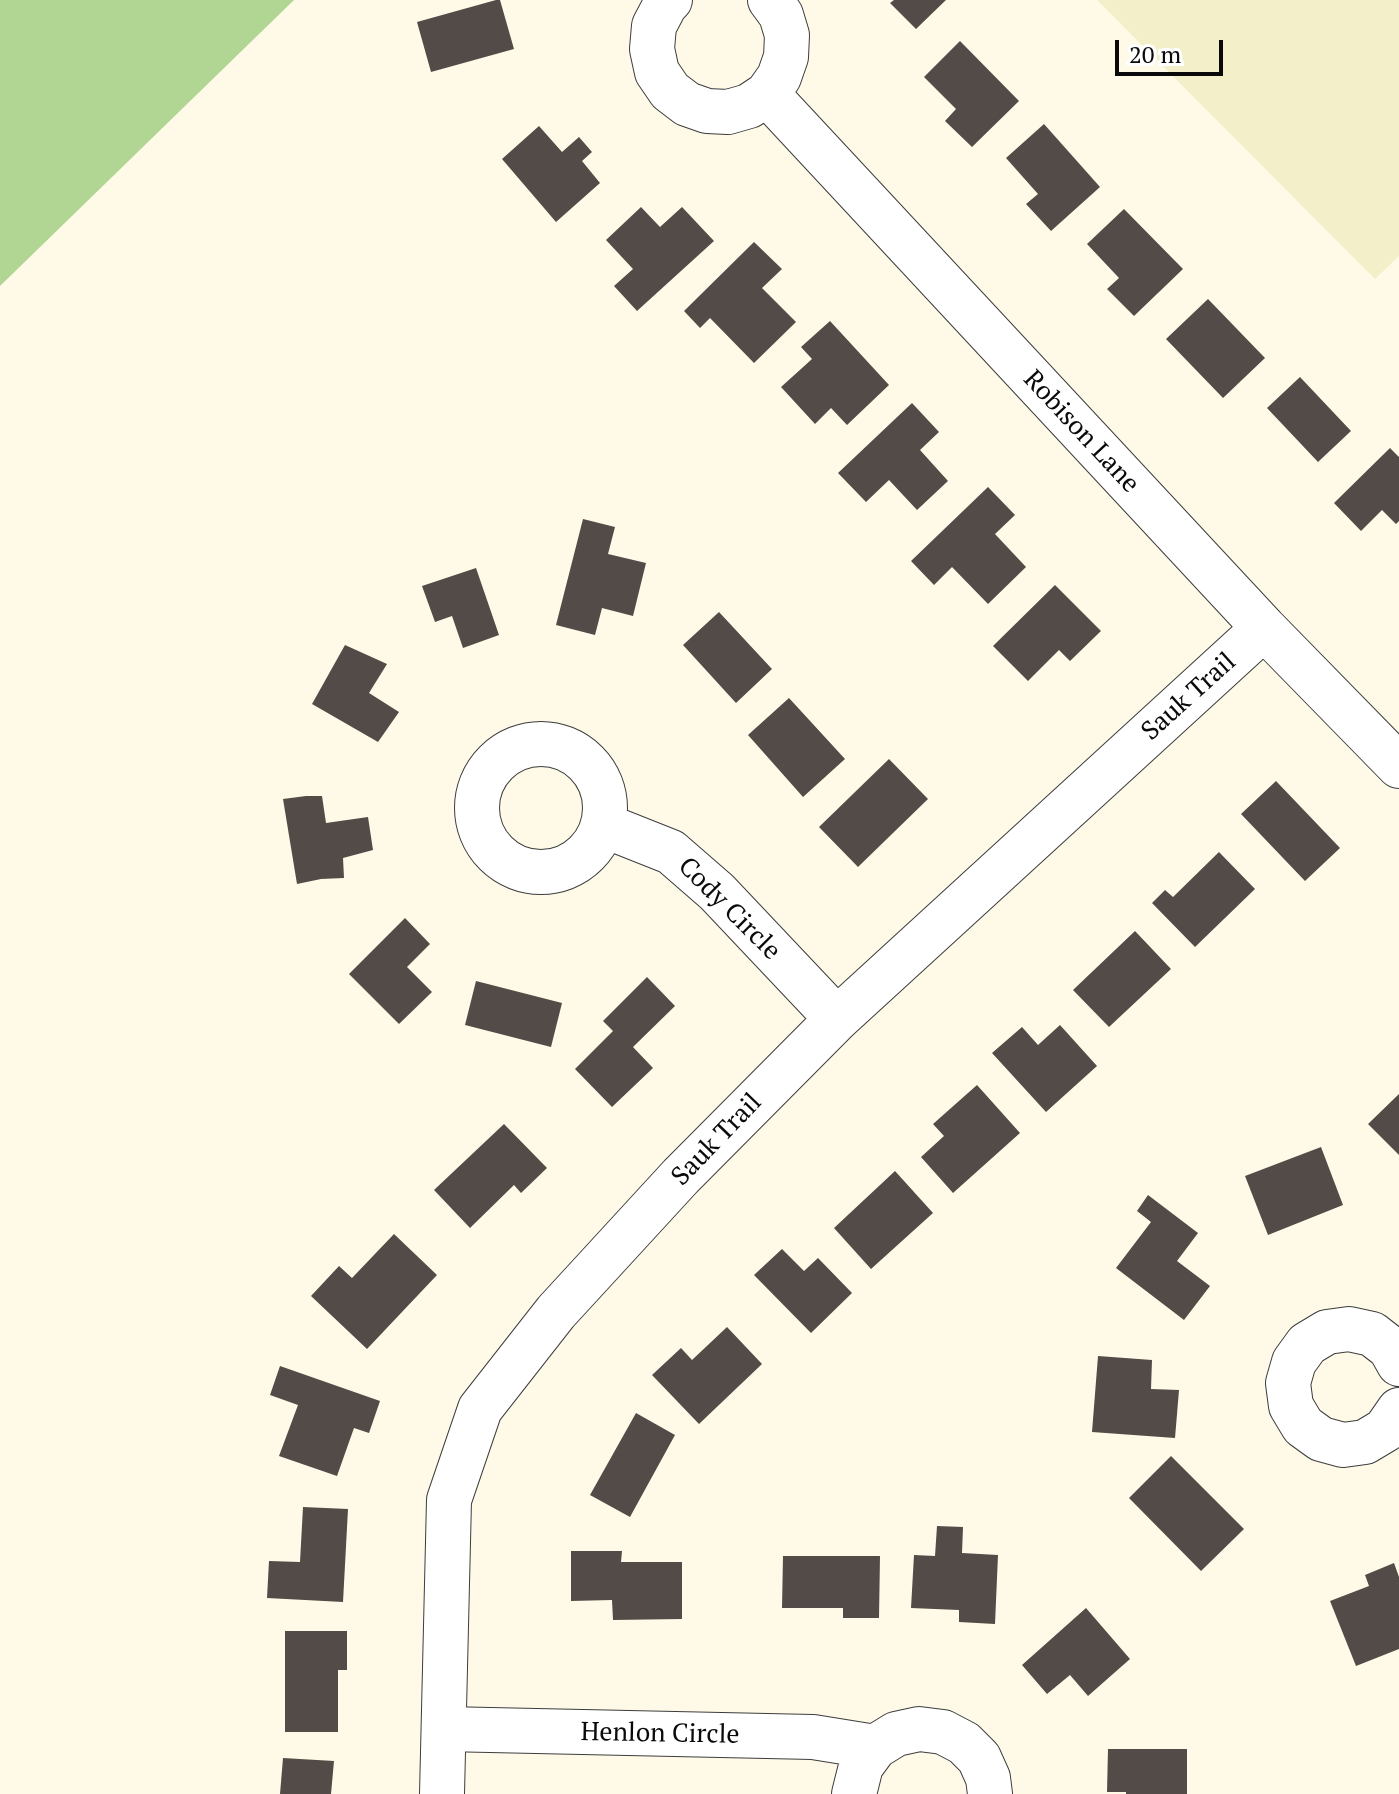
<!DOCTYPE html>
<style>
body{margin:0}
#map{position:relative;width:1399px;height:1794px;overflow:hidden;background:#fefae7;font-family:"PT Serif",serif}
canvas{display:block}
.scale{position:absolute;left:1115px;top:40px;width:108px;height:36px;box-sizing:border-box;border:4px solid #0a0a0a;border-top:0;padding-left:10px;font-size:24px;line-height:28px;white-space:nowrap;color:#0a0a0a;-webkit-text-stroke:6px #fff;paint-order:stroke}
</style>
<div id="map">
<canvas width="1399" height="1794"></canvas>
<div class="scale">20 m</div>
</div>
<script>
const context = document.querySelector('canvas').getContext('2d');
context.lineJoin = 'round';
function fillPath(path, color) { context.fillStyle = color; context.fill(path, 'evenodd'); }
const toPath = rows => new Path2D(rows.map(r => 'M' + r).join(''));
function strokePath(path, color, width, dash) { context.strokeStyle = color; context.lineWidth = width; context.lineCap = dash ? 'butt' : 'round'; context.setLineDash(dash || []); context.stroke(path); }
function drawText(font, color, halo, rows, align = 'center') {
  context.font = font + ' "PT Serif",serif'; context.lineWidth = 8; context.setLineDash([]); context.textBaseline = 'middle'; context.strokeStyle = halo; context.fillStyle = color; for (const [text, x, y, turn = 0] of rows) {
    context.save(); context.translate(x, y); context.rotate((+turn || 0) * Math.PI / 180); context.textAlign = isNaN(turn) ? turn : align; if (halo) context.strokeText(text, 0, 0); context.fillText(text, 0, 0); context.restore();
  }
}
const farmland = toPath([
 [1097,0,1399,0,1399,256,1375,279]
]);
const forest = toPath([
 [0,0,294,0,0,286]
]);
const building = toPath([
 [496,0,500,0,514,49,431,72,417,22],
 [894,0,946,0,916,29,890,3],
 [960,41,1019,101,972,147,945,121,956,109,924,77],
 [1044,124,1100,187,1051,231,1026,204,1038,194,1006,158],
 [539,126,562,152,579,137,592,152,582,161,600,183,556,222,502,159],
 [641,207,660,227,682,207,714,241,637,311,614,286,633,269,606,240],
 [1124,209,1183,269,1134,316,1107,289,1119,278,1087,244],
 [754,242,782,269,762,288,796,322,754,363,710,318,700,328,684,311],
 [1208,299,1265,358,1223,398,1166,339],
 [830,321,889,385,847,425,831,408,815,424,781,387,812,359,801,347],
 [1300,377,1351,431,1318,462,1267,408],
 [912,403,939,432,920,450,948,481,917,510,889,480,866,502,838,473],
 [1390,448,1399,457,1399,521,1396,524,1382,510,1361,531,1334,503],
 [988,487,1015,515,995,534,1026,567,988,604,952,567,934,585,911,561],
 [583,519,615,527,608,554,646,563,633,616,602,608,595,635,556,625],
 [476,568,499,635,463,648,452,616,435,622,422,586],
 [1055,585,1101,631,1070,661,1059,650,1028,681,993,646],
 [719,612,772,669,736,703,683,645],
 [345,645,387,664,369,693,399,712,378,742,312,704],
 [789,698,845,759,803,797,748,735],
 [889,759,928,799,858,867,819,827],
 [1276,781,1340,848,1305,881,1241,814],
 [306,796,322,796,326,823,368,817,373,850,343,858,344,878,321,879,297,884,283,799],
 [1219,852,1255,889,1195,947,1152,903,1165,890,1173,897],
 [405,918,430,944,407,967,432,992,399,1024,349,974],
 [1135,931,1171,969,1109,1027,1073,990],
 [647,977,675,1006,633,1047,653,1068,612,1107,575,1069,613,1031,603,1021],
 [476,981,562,1003,551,1047,465,1025],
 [1060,1025,1097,1066,1046,1112,992,1053,1022,1027,1038,1045],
 [977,1085,1020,1133,953,1193,921,1157,944,1136,933,1124],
 [1399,1094,1399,1155,1368,1124],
 [504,1124,547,1168,521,1193,514,1185,470,1228,434,1190],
 [1321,1147,1343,1205,1268,1235,1245,1176],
 [895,1171,933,1213,871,1269,834,1228],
 [1148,1195,1198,1233,1177,1261,1210,1286,1184,1320,1116,1268,1151,1222,1137,1211],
 [394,1234,437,1275,367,1349,311,1296,339,1266,352,1278],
 [782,1249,804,1271,818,1258,852,1293,811,1333,754,1275],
 [727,1327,762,1364,699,1424,652,1375,681,1348,692,1360],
 [1098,1356,1152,1360,1151,1389,1179,1390,1175,1438,1092,1432],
 [280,1366,380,1401,369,1433,354,1428,337,1476,279,1456,298,1405,270,1395],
 [636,1413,675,1435,630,1517,590,1495],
 [1171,1456,1244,1529,1201,1571,1129,1498],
 [303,1507,348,1509,343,1602,267,1598,269,1561,300,1562],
 [937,1526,963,1527,962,1553,998,1555,995,1624,959,1622,959,1610,911,1608,914,1555,935,1556],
 [571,1551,622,1551,621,1562,682,1562,682,1619,613,1620,612,1600,571,1601],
 [783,1556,880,1556,879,1618,843,1618,843,1608,782,1608],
 [1394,1563,1399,1577,1399,1649,1356,1666,1330,1601,1369,1586,1365,1575],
 [1086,1608,1130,1659,1088,1696,1070,1675,1047,1694,1022,1665],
 [285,1631,347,1631,347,1670,338,1670,338,1732,285,1732],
 [1108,1749,1187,1749,1187,1794,1126,1794,1126,1792,1107,1792],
 [283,1758,334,1761,331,1794,280,1794]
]);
const minor = toPath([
 [670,0,665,5,654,26,652,49,657,72,670,91,687,104,707,111,728,112,749,106,767,94,779,77,786,57,787,35,781,15,770,0],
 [767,94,1264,628,1399,766],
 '477 808a64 64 0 1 1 128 0a64 64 0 1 1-128 0Z',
 [603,825,671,852,717,892,837,1019],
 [1399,1364,1390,1348,1372,1334,1349,1329,1327,1332,1307,1344,1294,1362,1288,1383,1291,1406,1303,1426,1321,1439,1343,1445,1365,1442,1385,1430,1399,1410],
 [444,1729,813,1737,875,1747],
 [442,1794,449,1500,480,1409,556,1312,681,1176,837,1019,1264,628],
 [854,1794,861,1766,875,1747,896,1734,919,1729,943,1732,964,1743,979,1758,988,1778,990,1794]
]);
const streetNames = [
 ["Robison Lane",1081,432,47],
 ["Sauk Trail",1189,697,-42],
 ["Cody Circle",729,909,45],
 ["Sauk Trail",717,1140,-46],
 ["Henlon Circle",660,1734,1]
];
fillPath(farmland, '#f2efc9');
fillPath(forest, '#b1d693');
fillPath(building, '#524b47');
strokePath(minor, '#3d3d3d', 46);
strokePath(minor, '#fff', 44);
drawText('26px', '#0a0a0a', '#fff', streetNames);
</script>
